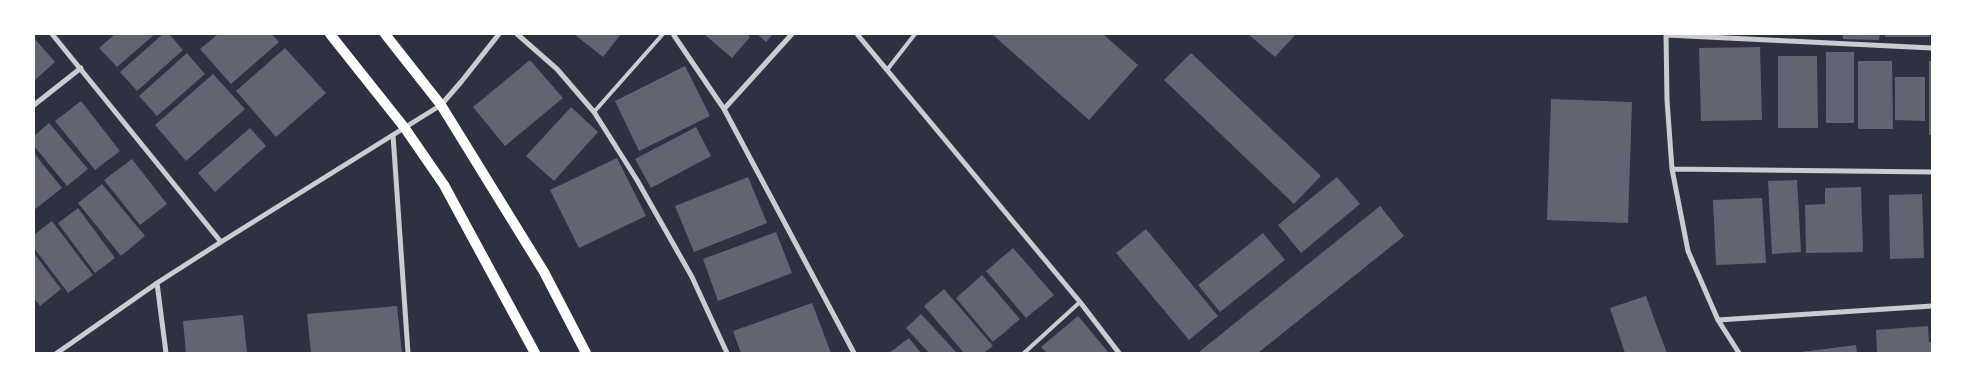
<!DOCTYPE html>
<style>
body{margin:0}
#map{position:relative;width:1966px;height:387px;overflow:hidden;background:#2d3142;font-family:Arial,sans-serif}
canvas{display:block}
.frame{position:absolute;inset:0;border:35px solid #fff;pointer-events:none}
</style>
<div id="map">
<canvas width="1966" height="387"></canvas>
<div class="frame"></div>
</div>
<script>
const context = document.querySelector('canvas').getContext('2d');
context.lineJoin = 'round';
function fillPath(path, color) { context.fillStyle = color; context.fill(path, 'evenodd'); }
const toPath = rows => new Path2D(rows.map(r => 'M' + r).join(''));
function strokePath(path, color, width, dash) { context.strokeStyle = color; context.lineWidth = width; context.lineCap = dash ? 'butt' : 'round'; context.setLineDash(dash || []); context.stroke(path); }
const building = toPath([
 [115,34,155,34,117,67,99,48],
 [163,34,169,34,183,50,137,91,120,72],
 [218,34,272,34,279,42,231,84,200,49],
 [574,34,621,34,603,57],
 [704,34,747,34,750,37,732,58],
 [757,34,773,34,766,42],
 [992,34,1103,34,1138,65,1089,120],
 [1248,34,1296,34,1275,57],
 [1843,34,1880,34,1879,40,1843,39],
 [1885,34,1930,34,1930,37,1885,37],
 [34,38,55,62,34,81],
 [1760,47,1762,120,1701,121,1699,48],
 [285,48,326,93,276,137,236,91],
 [1826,52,1854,52,1854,123,1826,123],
 [187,53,205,74,157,116,139,96],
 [1191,53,1321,176,1294,204,1164,80],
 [1778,56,1817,56,1818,128,1778,128],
 [530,60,563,98,505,146,473,107],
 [1858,61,1892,61,1893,129,1858,129],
 [1929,61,1932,61,1932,135,1929,135],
 [685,66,710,116,639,151,615,101],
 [213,74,245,109,186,161,155,125],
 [1895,77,1925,77,1925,121,1895,120],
 [1551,99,1632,102,1628,223,1547,220],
 [81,101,120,151,95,170,55,121],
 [571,107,598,132,554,181,526,156],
 [49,123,88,169,67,186,34,146,34,136],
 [696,127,711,156,651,188,635,159],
 [250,128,266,146,215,192,198,173],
 [34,153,62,188,34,210],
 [617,158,646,216,579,248,550,190],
 [132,159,167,204,140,225,104,180],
 [748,177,767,223,694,252,675,206],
 [1337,177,1360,204,1301,253,1278,225],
 [1797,180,1801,252,1772,254,1768,181],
 [102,184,145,236,121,256,78,203],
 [1861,187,1863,252,1806,253,1805,205,1825,204,1825,188],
 [1922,194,1924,258,1890,259,1889,195],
 [1762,198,1766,263,1716,265,1713,200],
 [1380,206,1404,236,1258,353,1200,353,1199,352],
 [78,208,115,258,95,273,58,223],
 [52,221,93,275,68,293,34,248,34,235],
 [1146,229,1218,316,1189,340,1116,253],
 [776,232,792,273,718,301,703,259],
 [1263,233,1285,260,1220,312,1198,285],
 [1013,248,1054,295,1026,318,986,271],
 [34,253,61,289,40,306,34,298],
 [982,275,1020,319,993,342,956,298],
 [944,289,993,346,984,353,964,353,924,306],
 [1646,296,1656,324,1667,353,1625,353,1610,308],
 [812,303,831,353,741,353,733,331],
 [397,306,402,353,311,353,307,314],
 [921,314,957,353,929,353,906,328],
 [243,315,247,353,186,353,183,321],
 [1078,316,1109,353,1047,353,1041,347],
 [1928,326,1929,342,1932,342,1932,353,1877,353,1876,330],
 [909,338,921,353,889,353],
 [1856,345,1857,353,1801,353,1801,352]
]);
const service = toPath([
 [887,70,915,34],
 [594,112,663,34],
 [1024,353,1080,302]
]);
const minor = toPath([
 [52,34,221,242],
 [517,34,557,69,594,112,637,180,692,277,727,353],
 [673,34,724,109],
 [792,34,724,109,854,353],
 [857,34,1080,302,1119,353],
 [1666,34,1667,100,1672,169,1688,251,1718,320,1739,353],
 [1666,35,1932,48],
 [34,105,81,68],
 [393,135,408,353],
 [1672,169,1932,172],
 [157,283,166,353],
 [1718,320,1932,306],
 [57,353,157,283,221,242,441,105,461,82,499,34]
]);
const secondary = toPath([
 [330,34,404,127,444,185,535,353],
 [385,34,441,105,544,272,586,353]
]);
fillPath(building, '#626471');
strokePath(service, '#caccd0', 4);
strokePath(minor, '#caccd0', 5);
strokePath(secondary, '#fff', 10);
</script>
